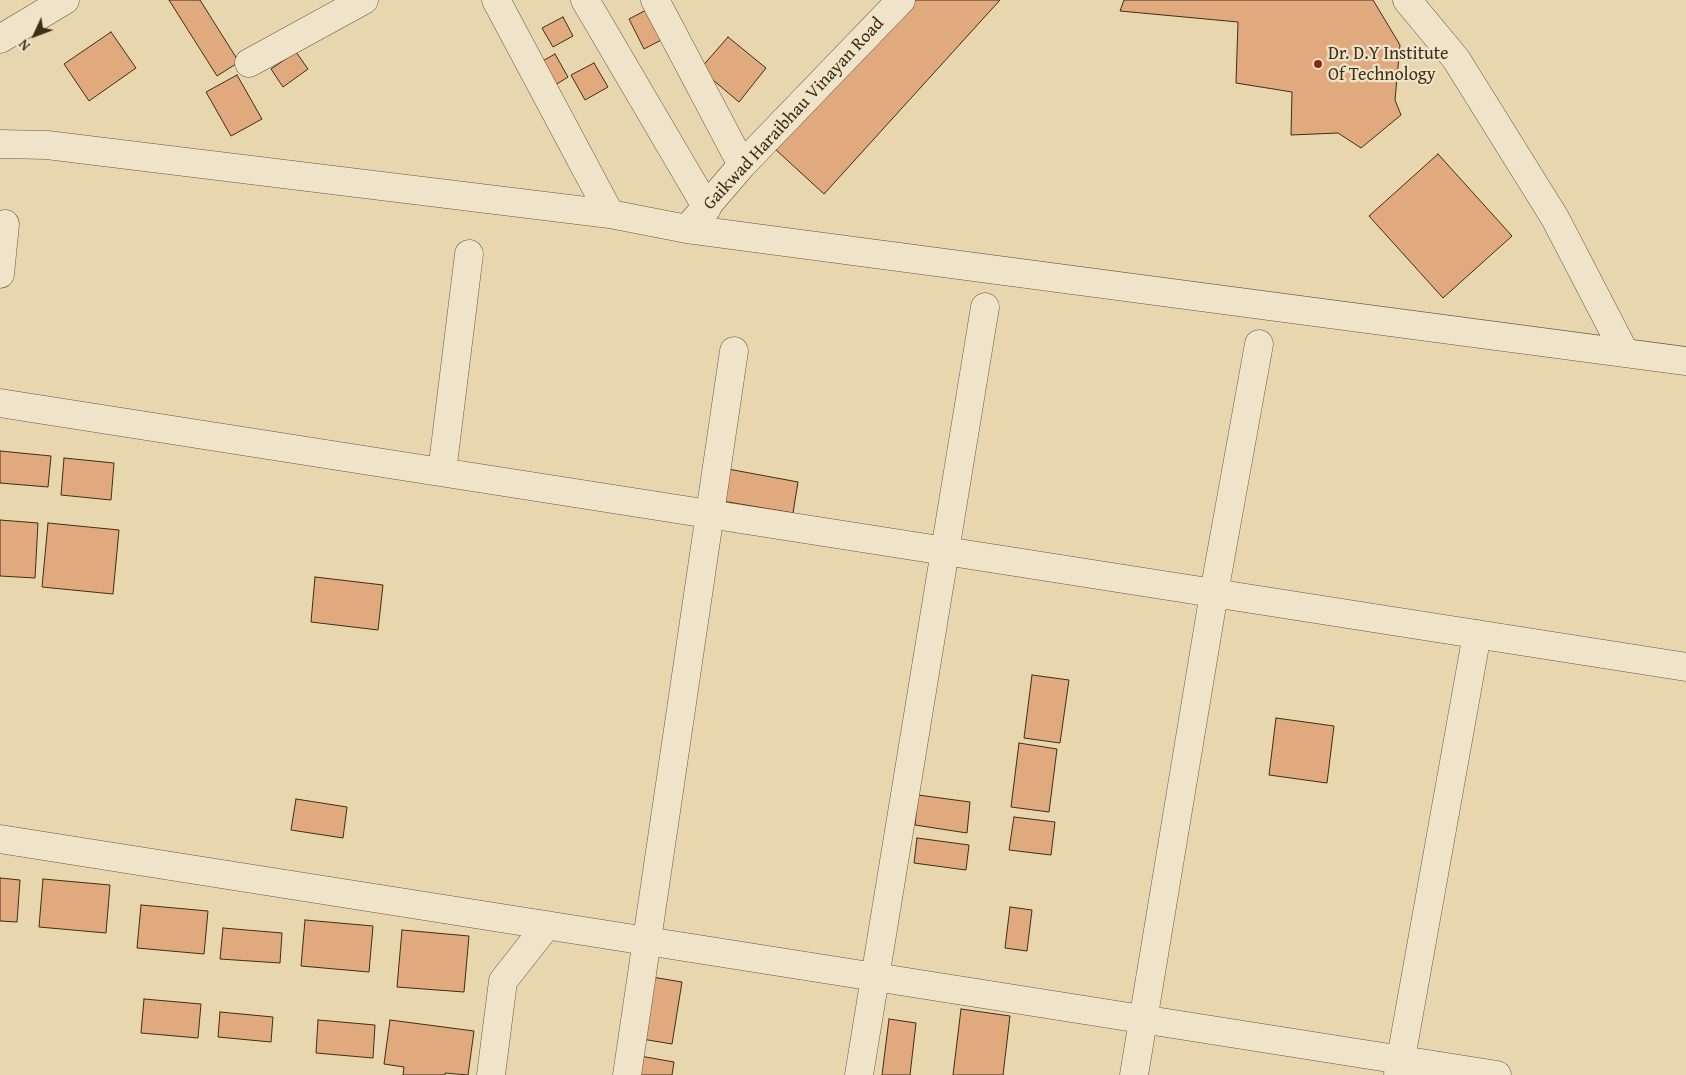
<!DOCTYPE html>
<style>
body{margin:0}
#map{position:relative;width:1686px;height:1075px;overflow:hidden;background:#e7d6ae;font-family:"Gentium Book Plus",serif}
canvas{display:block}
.north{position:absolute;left:10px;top:10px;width:50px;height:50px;-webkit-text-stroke:4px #efe4ca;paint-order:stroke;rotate:227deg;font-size:14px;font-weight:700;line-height:20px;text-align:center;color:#402d17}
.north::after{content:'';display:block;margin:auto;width:18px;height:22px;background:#402d17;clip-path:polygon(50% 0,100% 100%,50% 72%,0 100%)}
</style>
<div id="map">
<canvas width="1686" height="1075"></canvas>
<div class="north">N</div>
</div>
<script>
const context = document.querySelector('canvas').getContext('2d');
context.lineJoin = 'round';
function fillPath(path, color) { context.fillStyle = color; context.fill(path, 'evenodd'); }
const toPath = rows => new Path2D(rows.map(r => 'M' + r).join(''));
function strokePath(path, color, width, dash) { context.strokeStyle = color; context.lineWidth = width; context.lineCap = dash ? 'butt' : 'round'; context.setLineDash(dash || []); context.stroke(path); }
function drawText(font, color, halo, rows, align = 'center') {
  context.font = font + ' "Gentium Book Plus",serif'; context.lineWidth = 4.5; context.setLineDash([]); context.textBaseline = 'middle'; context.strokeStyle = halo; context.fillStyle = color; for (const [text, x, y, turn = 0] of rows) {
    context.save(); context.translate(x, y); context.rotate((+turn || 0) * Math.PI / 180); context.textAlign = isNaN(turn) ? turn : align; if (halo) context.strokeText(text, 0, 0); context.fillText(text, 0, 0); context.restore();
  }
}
const building = toPath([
 [169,0,200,0,239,62,217,76,169,0],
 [911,0,1000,0,824,194,775,149,911,0],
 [1124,0,1373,0,1400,45,1395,100,1401,115,1361,148,1338,133,1291,135,1292,92,1236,83,1238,22,1120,11,1124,0],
 [652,7,667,37,644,49,629,19,652,7],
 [563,17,573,36,553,47,542,28,563,17],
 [111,32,136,68,89,101,64,64,111,32],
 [728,37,766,68,739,102,700,69,728,37],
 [296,52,308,69,283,87,271,69,296,52],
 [555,54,568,77,552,87,539,63,555,54],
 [594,63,608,87,585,100,571,75,594,63],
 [237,75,262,119,231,136,206,92,237,75],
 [1438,154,1512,236,1443,298,1369,216,1438,154],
 [0,451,51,456,48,487,0,483,0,451],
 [64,458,114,463,111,500,61,495,64,458],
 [728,469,798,482,793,513,722,501,728,469],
 [0,520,38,523,35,578,0,576,0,520],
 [48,523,119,530,113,594,42,587,48,523],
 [315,577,383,585,378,630,311,622,315,577],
 [1032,675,1069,680,1060,743,1024,738,1032,675],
 [1276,718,1334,726,1327,783,1269,775,1276,718],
 [1019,743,1057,749,1049,812,1011,807,1019,743],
 [918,795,970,802,967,833,915,825,918,795],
 [296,799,347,807,343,838,291,830,296,799],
 [1014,817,1055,822,1051,855,1009,850,1014,817],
 [917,838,969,845,966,870,914,863,917,838],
 [0,878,20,880,17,922,0,921,0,878],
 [43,879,110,885,106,933,39,927,43,879],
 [141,905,208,911,204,954,137,948,141,905],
 [1010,907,1032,910,1027,951,1005,948,1010,907],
 [305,920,373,926,369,972,301,966,305,920],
 [223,928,282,933,280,963,220,959,223,928],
 [402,930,469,936,464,992,397,987,402,930],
 [652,977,682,982,672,1044,642,1039,652,977],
 [144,999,201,1004,198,1038,141,1033,144,999],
 [961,1009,1010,1016,1003,1075,953,1075,961,1009],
 [220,1012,273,1017,271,1042,218,1037,220,1012],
 [889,1019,916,1023,910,1075,882,1075,889,1019],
 [318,1020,375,1025,373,1058,316,1053,318,1020],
 [390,1020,474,1031,468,1075,445,1073,445,1075,403,1075,404,1067,384,1064,390,1020],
 [640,1056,674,1062,672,1075,637,1075,640,1056]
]);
const minor = toPath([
 [496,0,610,214],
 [585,0,707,208],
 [655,0,742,165],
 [1407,0,1456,59,1555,218,1625,353],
 [0,39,65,0],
 [249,63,364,0],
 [0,144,47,145,610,214,687,229,1686,361],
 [687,229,742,165,901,0],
 [0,274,5,224],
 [0,403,1686,667],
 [442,472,469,254],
 [0,839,1497,1075],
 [491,1075,503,981,547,925],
 [627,1075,734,351],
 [859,1075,985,307],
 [1134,1075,1214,593,1259,344],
 [1398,1075,1477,634]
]);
const markers = [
 [1318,64,5,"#8f2418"]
];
const poiNames = [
 ["Dr. D.Y Institute",1328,54],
 ["Of Technology",1328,75]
];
const streetNames = [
 ["Gaikwad Haraibhau Vinayan Road",794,114,-47]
];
fillPath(building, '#e0aa7e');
strokePath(building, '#402d17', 1);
strokePath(minor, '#6a573d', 29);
strokePath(minor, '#efe4ca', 28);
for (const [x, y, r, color] of markers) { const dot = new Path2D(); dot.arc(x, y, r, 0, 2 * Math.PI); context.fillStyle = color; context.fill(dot); strokePath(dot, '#efe4ca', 2); }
drawText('18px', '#402d17', '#efe4ca', poiNames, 'left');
drawText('18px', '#402d17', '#efe4ca', streetNames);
</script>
